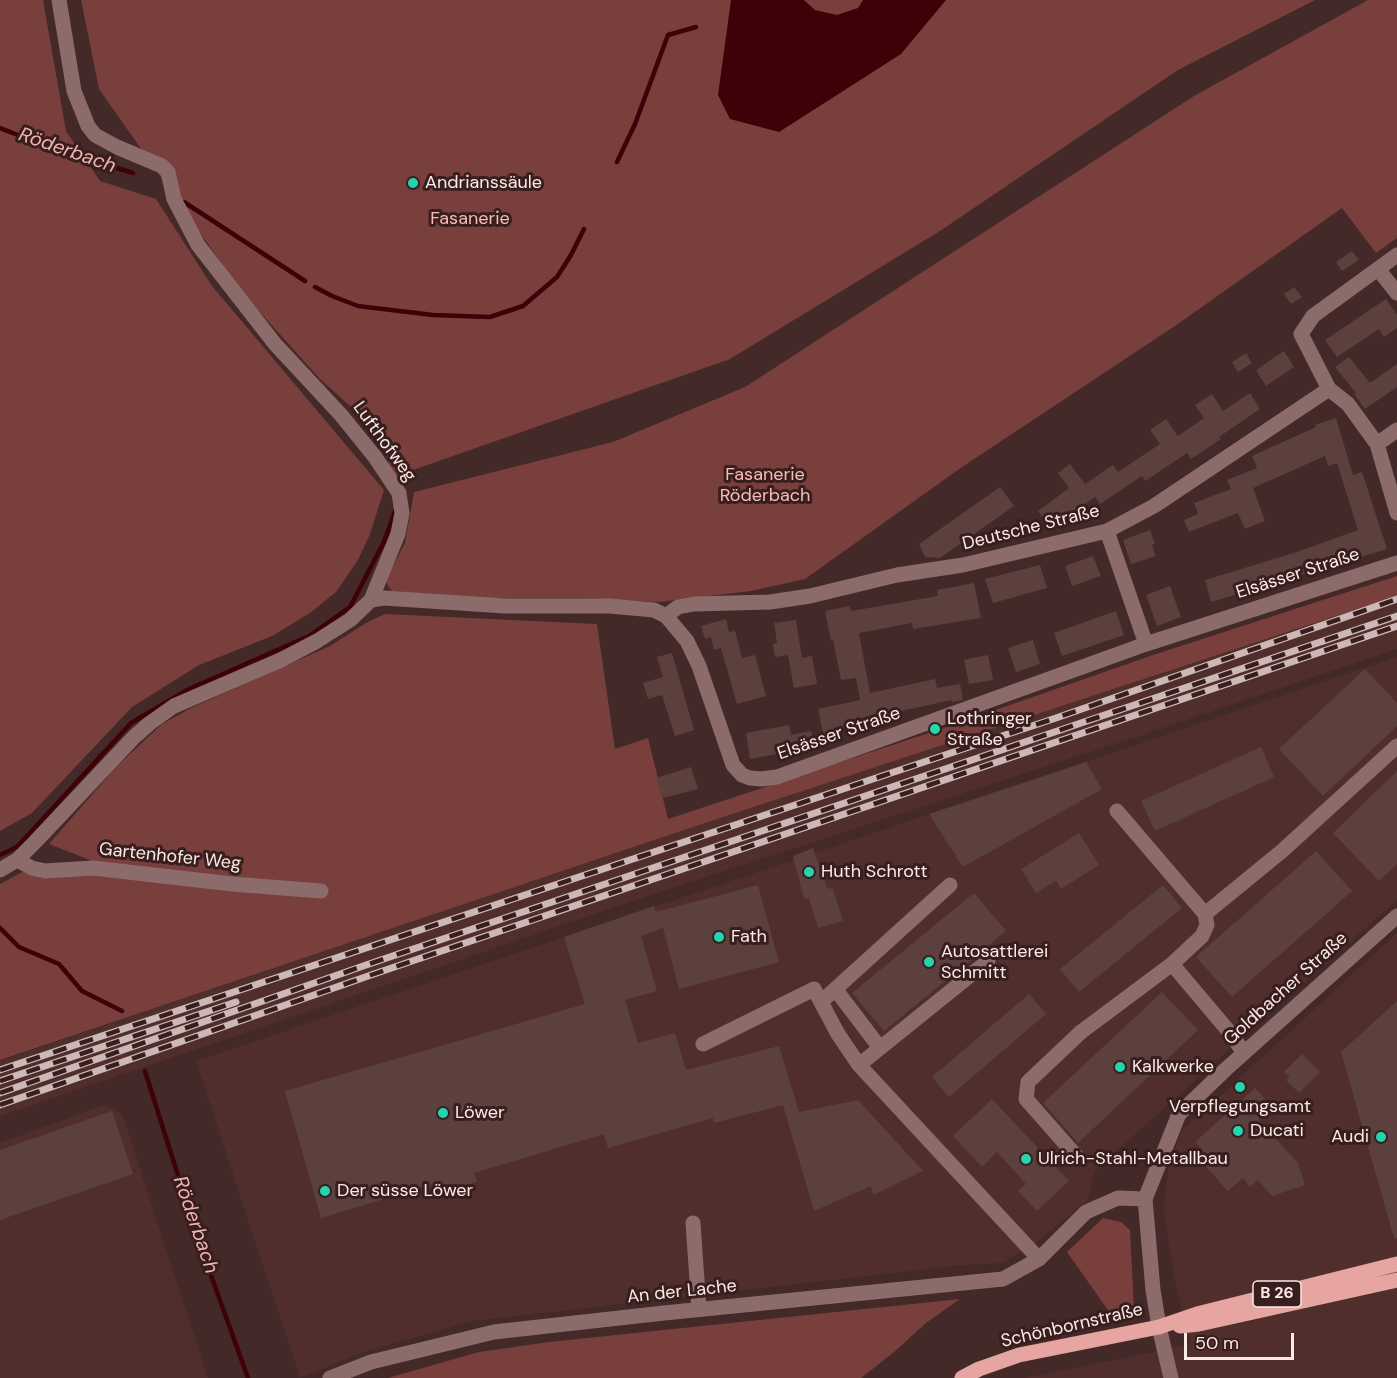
<!DOCTYPE html>
<meta charset="utf-8">
<style>
body{margin:0}
#map{position:relative;width:1397px;height:1378px;overflow:hidden;background:#432928;font-family:"DM Sans",sans-serif}
canvas{display:block}
.scale{position:absolute;left:1184px;top:1333px;width:110px;height:27px;box-sizing:border-box;border:3px solid #fceae8;border-top:0;padding-left:8px;font-size:18px;line-height:21px;white-space:nowrap;color:#fceae8;-webkit-text-stroke:4px #381f1e;paint-order:stroke}
</style>
<div id="map">
<canvas width="1397" height="1378"></canvas>
<div class="scale">50 m</div>
</div>
<script>
const context = document.querySelector('canvas').getContext('2d');
context.lineJoin = 'round';
function fillPath(path, color) { context.fillStyle = color; context.fill(path, 'evenodd'); }
const toPath = rows => new Path2D(rows.map(r => 'M' + r).join(''));
function strokePath(path, color, width, dash) { context.strokeStyle = color; context.lineWidth = width; context.lineCap = dash ? 'butt' : 'round'; context.setLineDash(dash || []); context.stroke(path); }
function drawText(font, color, halo, rows, align = 'center') {
  context.font = font + ' "DM Sans",sans-serif'; context.lineWidth = 6; context.setLineDash([]); context.textBaseline = 'middle'; context.strokeStyle = halo; context.fillStyle = color; for (const [text, x, y, turn = 0] of rows) {
    context.save(); context.translate(x, y); context.rotate((+turn || 0) * Math.PI / 180); context.textAlign = isNaN(turn) ? turn : align; if (halo) context.strokeText(text, 0, 0); context.fillText(text, 0, 0); context.restore();
  }
}
const built = toPath([
 [1397,596,1397,649,1133,738,651,895,0,1116,0,1061,342,944,702,824],
 [1397,657,1397,900,1095,1170,1088,1200,1038,1241,1003,1263,963,1265,473,1321,363,1352,300,1378,196,1061],
 [1397,933,1397,1378,1024,1378,1190,1345,1174,1277,1163,1206,1169,1165,1181,1132],
 [104,1105,122,1114,208,1378,0,1378,0,1143]
]);
const green = toPath([
 [0,0,43,0,66,131,100,181,156,199,212,286,384,490,370,534,358,560,336,592,310,613,272,636,199,665,132,707,32,813,0,831],
 [81,0,1315,0,1178,70,940,231,730,359,393,477,379,432,320,379,241,291,99,89],
 [1368,0,1397,0,1397,238,1376,253,1342,208,1175,326,962,467,805,579,751,591,659,602,588,598,475,598,392,591,385,581,405,543,414,492,613,442,745,387,1194,96],
 [1397,576,1397,596,1385,600,702,824,0,1060,0,884,24,871,42,878,72,875,105,866,49,844,116,767,162,724,191,708,330,646,366,623,385,614,597,624,615,749,648,738,668,819,947,727,1153,655],
 [1103,1218,1121,1222,1130,1230,1134,1309,1110,1313,1067,1252],
 [960,1299,926,1323,893,1353,861,1378,388,1378,479,1352,549,1342]
]);
const water = toPath([
 [731,0,804,0,815,10,837,15,858,8,863,0,946,0,901,54,779,132,730,119,718,95]
]);
const stream = toPath([
 [0,128,49,147,133,173],
 [617,162,635,124,668,35,696,27],
 [184,202,305,281],
 [315,287,332,296,358,306,433,315,490,317,523,306,557,277,571,255,584,229],
 [0,855,17,847,131,723,189,689,309,636,350,607,384,542,395,511],
 [0,928,19,947,59,964,82,991,122,1011],
 [145,1071,199,1242,248,1378]
]);
const building = toPath([
 [1352,251,1359,260,1342,271,1336,262],
 [1294,287,1302,297,1291,304,1284,294],
 [1386,299,1397,315,1397,328,1384,337,1379,329,1337,357,1325,340],
 [1284,351,1294,367,1266,386,1256,370],
 [1246,353,1252,363,1238,372,1232,362],
 [1349,357,1370,383,1397,364,1397,387,1365,409,1354,394,1356,393,1335,367],
 [1250,393,1260,409,1219,437,1221,439,1191,459,1187,453,1145,481,1142,476,1100,504,1095,497,1051,529,1038,511,1069,488,1058,473,1070,464,1085,484,1113,465,1118,472,1160,444,1150,430,1166,419,1178,436,1204,418,1195,405,1212,394,1223,411],
 [1336,418,1353,475,1362,472,1387,549,1211,602,1205,580,1297,552,1358,530,1337,463,1328,466,1325,456,1253,488,1265,521,1245,529,1238,513,1189,532,1184,520,1198,514,1194,503,1231,489,1227,480,1257,468,1252,456,1316,427,1315,425],
 [1000,487,1014,506,940,558,925,557,919,544],
 [1150,530,1155,544,1152,545,1156,556,1131,564,1123,540],
 [1093,556,1101,576,1072,586,1065,566],
 [1040,565,1047,588,993,603,985,579],
 [974,583,981,618,913,629,912,623,859,633,870,693,935,679,937,688,960,684,963,700,952,702,951,700,879,716,880,723,823,733,818,709,860,700,856,678,841,680,833,640,831,641,825,611,850,606,851,611,892,604,938,596,937,590],
 [1170,586,1181,617,1157,626,1146,595],
 [1116,611,1124,635,1062,656,1054,633],
 [726,619,729,632,735,631,742,658,755,655,766,696,737,704,721,648,714,650,711,637,705,639,701,626],
 [796,620,802,658,812,656,817,684,794,688,788,655,775,657,773,644,777,643,774,623],
 [1033,640,1040,664,1016,672,1008,648],
 [672,653,694,730,675,736,662,695,648,699,643,683,663,677,657,657],
 [988,655,993,680,969,684,964,660],
 [1365,669,1397,703,1397,726,1323,796,1279,749],
 [789,725,791,735,811,731,814,744,793,749,793,751,750,759,746,733],
 [1261,747,1274,777,1155,831,1141,801],
 [1086,762,1102,789,963,867,929,814],
 [691,767,698,789,663,798,656,778],
 [1397,771,1397,864,1379,881,1333,833],
 [1079,833,1099,865,1061,889,1056,881,1036,893,1021,869],
 [813,848,827,888,833,889,843,921,818,928,809,898,804,899,793,856],
 [1316,851,1352,891,1232,997,1196,957],
 [758,885,779,962,679,989,663,928,641,936,657,991,625,1000,638,1043,675,1033,686,1070,779,1046,799,1112,858,1100,923,1171,873,1195,871,1186,814,1211,783,1105,714,1123,713,1118,608,1148,604,1134,474,1173,477,1182,437,1194,434,1184,321,1218,285,1091,585,1004,564,937,654,906,656,912],
 [1163,885,1182,908,1079,992,1060,969],
 [974,893,1006,931,884,1031,852,993],
 [1162,992,1198,1030,1078,1143,1043,1103],
 [1029,994,1046,1014,949,1097,932,1077],
 [1397,1001,1397,1238,1394,1238,1341,1052],
 [1302,1054,1320,1072,1299,1093,1286,1080,1290,1077,1284,1072],
 [1255,1088,1272,1107,1258,1119,1298,1163,1305,1185,1272,1196,1258,1180,1250,1187,1243,1178,1228,1191,1203,1163,1209,1158,1195,1142],
 [992,1099,1069,1181,1037,1211,1018,1191,1026,1184,997,1152,982,1167,953,1136],
 [112,1111,133,1174,0,1220,0,1150]
]);
const minor = toPath([
 [1378,269,1397,293],
 [1329,389,1348,404,1377,444,1397,513],
 [1377,444,1397,430],
 [1107,531,1146,644],
 [371,600,384,598,505,606,610,606,654,610,666,616,687,641,699,666,733,765,742,775,750,778,761,779,777,777,1146,644,1397,563],
 [666,616,678,607,694,604,770,602,810,596,897,575,963,565,1107,531,1154,506,1329,389,1301,334,1313,316,1397,255],
 [1117,811,1205,914,1207,925,1202,936,1172,964,1231,1034,1244,1053],
 [17,860,32,868,45,871,93,868,232,884,321,891],
 [0,870,17,860,36,841,134,737,150,723,174,706,281,660,317,641,350,620,371,600,398,534,402,513,399,493,375,457,341,415,275,344,198,245,174,199,168,172,162,166,117,147,95,135,88,126,74,91,59,0],
 [1205,914,1282,851,1397,746],
 [836,990,880,1048],
 [821,1002,950,885],
 [703,1044,814,989,838,1034,859,1065,1039,1259],
 [859,1065,988,961],
 [1078,1158,1026,1099,1028,1082,1081,1032,1172,964],
 [693,1223,699,1309],
 [330,1378,371,1362,494,1332,664,1313,1003,1279,1039,1259,1086,1212,1118,1198,1145,1199],
 [1171,1378,1159,1327,1153,1290,1145,1199,1179,1114,1226,1069,1397,916]
]);
const major = toPath([
 [1180,1326,1199,1324,1397,1280],
 [962,1378,979,1369,1019,1355,1159,1327,1197,1314,1397,1264]
]);
const rail = toPath([
 [0,1070,1056,718,1397,599],
 [0,1081,236,1002],
 [0,1093,366,965,1397,616],
 [0,1105,371,975,1397,626]
]);
const markers = [
 [413,183,6,"#24d5ae"],
 [935,729,6,"#24d5ae"],
 [809,872,6,"#24d5ae"],
 [719,937,6,"#24d5ae"],
 [929,962,6,"#24d5ae"],
 [1120,1067,6,"#24d5ae"],
 [1240,1087,6,"#24d5ae"],
 [443,1113,6,"#24d5ae"],
 [1238,1131,6,"#24d5ae"],
 [1381,1137,6,"#24d5ae"],
 [1026,1159,6,"#24d5ae"],
 [325,1191,6,"#24d5ae"]
];
const shields = [
 [1277,1294,48]
];
const shieldNames = [
 ["B 26",1277,1294]
];
const poiNames = [
 ["Andrianssäule",425,183],
 ["Lothringer",947,719],
 ["Straße",947,740],
 ["Huth Schrott",821,872],
 ["Fath",731,937],
 ["Autosattlerei",941,952],
 ["Schmitt",941,973],
 ["Kalkwerke",1132,1067],
 ["Verpflegungsamt",1240,1107,"center"],
 ["Löwer",455,1113],
 ["Ducati",1250,1131],
 ["Audi",1369,1137,"right"],
 ["Ulrich-Stahl-Metallbau",1038,1159],
 ["Der süsse Löwer",337,1191]
];
const parkNames = [
 ["Fasanerie",470,219],
 ["Fasanerie",765,475],
 ["Röderbach",765,496]
];
const streetNames = [
 ["Lufthofweg",384,442,54],
 ["Deutsche Straße",1031,528,-14],
 ["Elsässer Straße",1298,574,-18],
 ["Elsässer Straße",839,734,-19],
 ["Gartenhofer Weg",170,857,6],
 ["Goldbacher Straße",1286,989,-42],
 ["An der Lache",682,1292,-6],
 ["Schönbornstraße",1072,1326,-13]
];
const waterNames = [
 ["Röderbach",67,151,19],
 ["Röderbach",195,1225,71]
];
fillPath(built, '#502e2c');
fillPath(green, '#783f3d');
fillPath(water, '#3e0107');
strokePath(stream, '#3e0107', 4.5);
fillPath(building, '#5c403e');
strokePath(minor, '#8c6c6a', 15);
strokePath(major, '#e6a5a1', 15);
strokePath(rail, '#ccb8b6', 7);
strokePath(rail, '#381f1e', 4.5, [14]);
for (const [x, y, r, color] of markers) { const dot = new Path2D(); dot.arc(x, y, r, 0, 2 * Math.PI); context.fillStyle = color; context.fill(dot); strokePath(dot, '#381f1e', 2); }
for (const [x, y, w] of shields) { const box = new Path2D(); box.roundRect(x - w / 2, y - 13, w, 26, 4.5); context.fillStyle = '#381f1e'; context.fill(box); strokePath(box, '#fceae8', 1.5); }
drawText('bold 16px', '#fceae8', null, shieldNames);
drawText('18px', '#fceae8', '#381f1e', poiNames, 'left');
drawText('18px', '#fbbcb8', '#381f1e', parkNames);
drawText('18px', '#fceae8', '#381f1e', streetNames);
drawText('italic 20px', '#f3b5b1', '#381f1e', waterNames);
</script>
